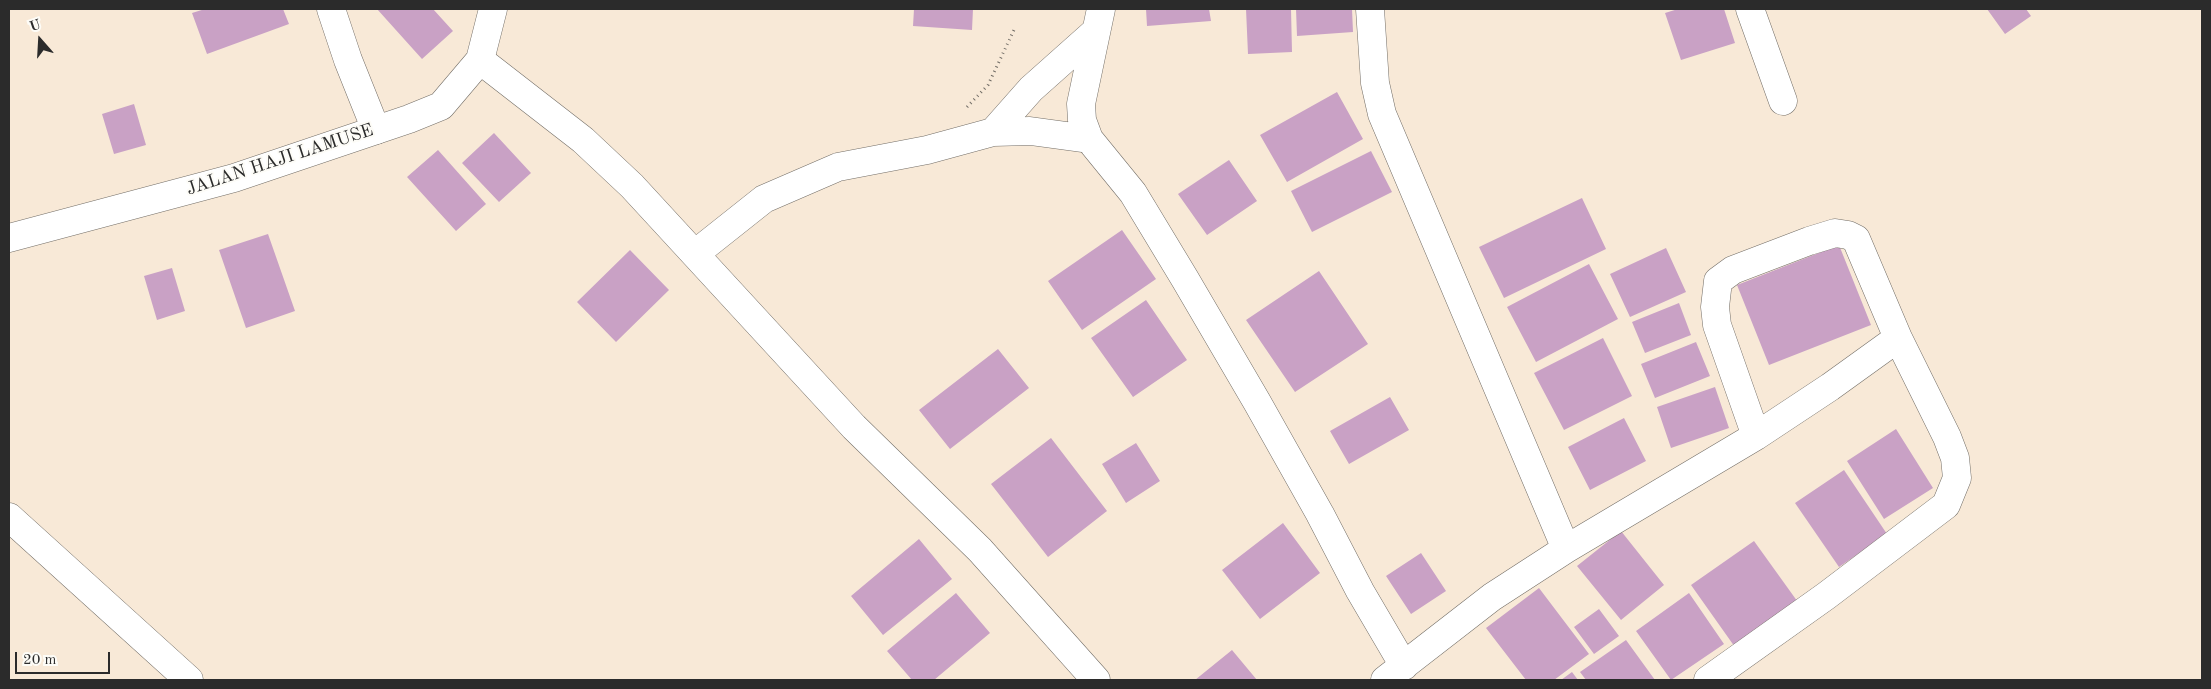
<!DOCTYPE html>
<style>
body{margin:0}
#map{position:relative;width:2211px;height:689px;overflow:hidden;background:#f8e9d7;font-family:"Old Standard TT",serif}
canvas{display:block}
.frame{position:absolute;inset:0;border:10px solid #2b2b2b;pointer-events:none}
.north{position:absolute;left:15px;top:15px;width:50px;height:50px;-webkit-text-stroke:4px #fdfcf7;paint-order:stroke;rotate:341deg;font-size:14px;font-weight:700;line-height:20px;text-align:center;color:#2b2b2b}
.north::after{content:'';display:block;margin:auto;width:18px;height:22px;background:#2b2b2b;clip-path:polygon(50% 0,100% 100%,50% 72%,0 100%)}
.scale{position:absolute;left:15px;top:652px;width:95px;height:22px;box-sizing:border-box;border:2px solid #2b2b2b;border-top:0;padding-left:6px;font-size:15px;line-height:18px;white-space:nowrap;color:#2b2b2b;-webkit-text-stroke:4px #fdfcf7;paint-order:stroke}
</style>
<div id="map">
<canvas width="2211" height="689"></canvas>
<div class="frame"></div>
<div class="north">U</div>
<div class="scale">20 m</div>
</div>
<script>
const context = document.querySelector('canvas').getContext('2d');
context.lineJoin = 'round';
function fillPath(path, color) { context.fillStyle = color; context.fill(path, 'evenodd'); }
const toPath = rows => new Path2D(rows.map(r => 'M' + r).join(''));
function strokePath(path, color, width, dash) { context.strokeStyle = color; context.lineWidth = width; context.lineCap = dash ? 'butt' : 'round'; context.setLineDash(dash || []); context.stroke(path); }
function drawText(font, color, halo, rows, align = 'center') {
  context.font = font + ' "Old Standard TT",serif'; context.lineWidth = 4; context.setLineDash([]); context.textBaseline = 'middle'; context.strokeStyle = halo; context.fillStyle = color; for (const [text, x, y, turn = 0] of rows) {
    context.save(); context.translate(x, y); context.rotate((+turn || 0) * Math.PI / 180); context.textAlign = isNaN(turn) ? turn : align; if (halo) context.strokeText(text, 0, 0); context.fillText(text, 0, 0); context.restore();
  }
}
const building = toPath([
 [205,9,283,9,289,24,207,54,192,13],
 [377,9,433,9,453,31,422,59],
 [914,9,973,9,972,30,913,26],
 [1146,9,1209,9,1211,21,1147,26],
 [1246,9,1291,9,1292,52,1248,54],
 [1296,9,1352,9,1353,32,1297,36],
 [1678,9,1724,9,1735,43,1681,60,1665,13],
 [1987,9,2026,9,2031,16,2005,34],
 [1337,92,1363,139,1287,182,1260,135],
 [134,104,146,145,114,154,102,114],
 [494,133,531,173,499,202,462,163],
 [438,150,486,204,456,231,407,177],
 [1371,151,1392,192,1312,232,1291,191],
 [1229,160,1257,201,1207,235,1178,194],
 [1582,198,1606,249,1504,298,1479,247],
 [1122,230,1156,279,1082,330,1048,281],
 [268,234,295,311,246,328,219,250],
 [1839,245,1871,325,1769,365,1737,285],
 [1666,248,1686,292,1630,317,1610,274],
 [630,250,669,290,616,342,577,302],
 [1589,264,1618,319,1536,362,1507,307],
 [172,268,185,311,157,320,144,276],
 [1319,271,1368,344,1295,392,1246,320],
 [1146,300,1187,360,1133,397,1091,338],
 [1679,303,1691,335,1645,353,1632,322],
 [1603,338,1632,396,1564,430,1534,373],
 [1696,342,1710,376,1655,398,1641,364],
 [998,349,1029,388,950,449,919,410],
 [1715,387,1729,428,1671,448,1657,407],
 [1390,397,1409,430,1349,464,1330,431],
 [1624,418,1646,461,1590,490,1568,447],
 [1896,429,1933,488,1884,519,1847,461],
 [1051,438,1107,511,1048,557,991,484],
 [1136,443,1160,481,1126,503,1102,464],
 [1844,470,1887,534,1839,567,1795,503],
 [1283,523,1320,573,1260,619,1222,570],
 [1621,531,1664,585,1621,620,1577,566],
 [919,539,952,579,883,635,851,596],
 [1754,541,1800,605,1737,650,1691,585],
 [1421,553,1446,591,1411,614,1386,576],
 [1539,588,1589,654,1554,680,1526,680,1486,628],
 [956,593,990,633,934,680,912,680,887,651],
 [1689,593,1724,644,1671,680,1636,631],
 [1599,609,1619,636,1594,654,1574,627],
 [1626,640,1655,680,1586,680,1580,672],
 [1232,650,1257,680,1195,680],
 [1572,672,1578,680,1561,680]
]);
const path = toPath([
 [967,107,988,85,1014,30]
]);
const minor = toPath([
 [331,9,348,60,376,130],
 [1101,9,1081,104,1082,120,1089,139,1133,193,1185,279,1257,402,1320,514,1360,591,1404,666],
 [1370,9,1375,83,1382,114,1566,549],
 [1750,9,1783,101],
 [480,60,583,140,632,186,854,427,980,550,1096,680],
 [993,132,1031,89,1095,32],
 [696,253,764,199,838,167,927,150,993,132,1030,131,1089,139],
 [9,517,189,680],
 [1385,680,1492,597,1566,549,1756,436,1830,387,1898,338],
 [1708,680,1826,596,1946,505,1957,478,1955,458,1947,437,1898,338,1856,239,1848,235,1835,233,1809,241,1733,270,1718,281,1715,307,1717,325,1756,436]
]);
const tertiary = toPath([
 [9,238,234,178,409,119,441,106,480,60,493,9]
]);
const streetNames = [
 ["JALAN HAJI LAMUSE",280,160,-18]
];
fillPath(building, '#c9a1c5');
strokePath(minor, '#736e67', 29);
strokePath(tertiary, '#736e67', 29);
strokePath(path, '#736e67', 3, [1, 4]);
strokePath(minor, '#fff', 28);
strokePath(tertiary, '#fff', 28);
drawText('18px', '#2b2b2b', '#fdfcf7', streetNames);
</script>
